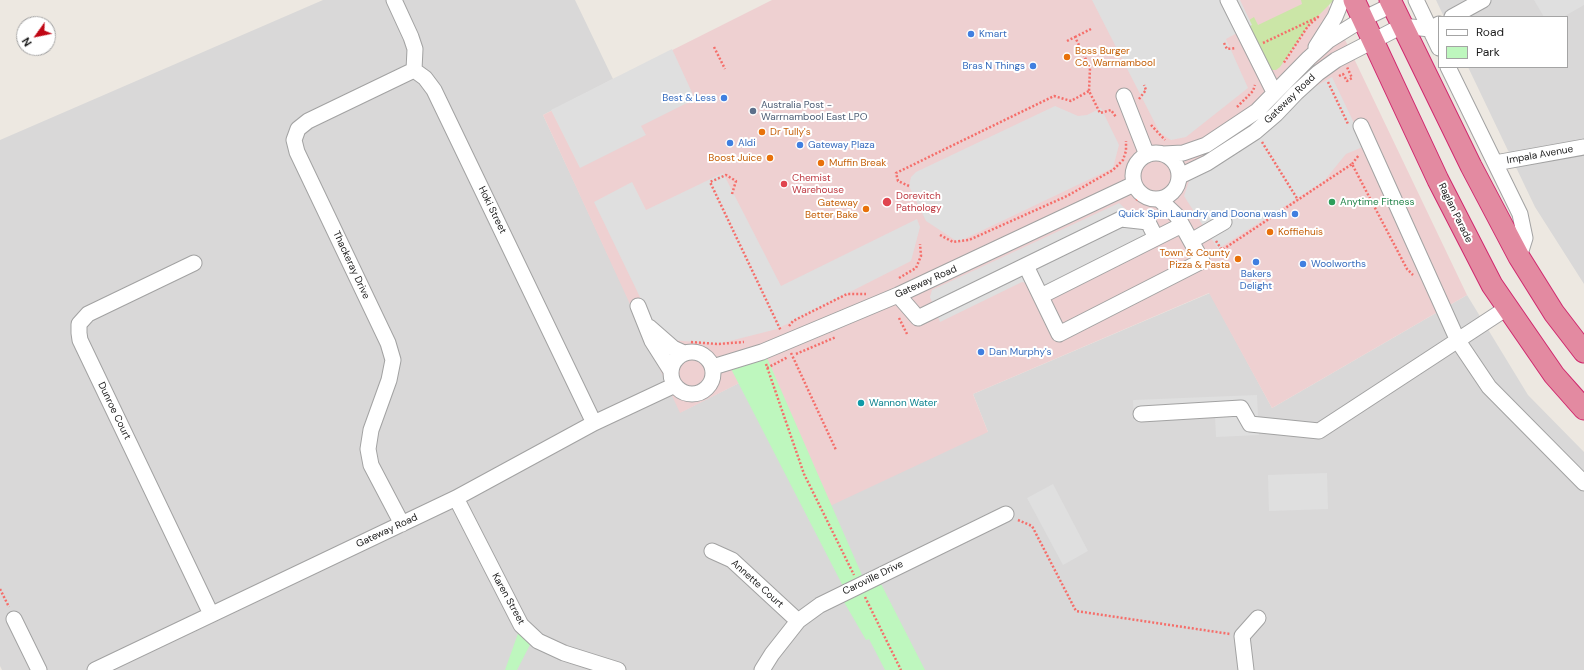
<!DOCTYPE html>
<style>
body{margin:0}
#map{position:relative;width:1584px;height:670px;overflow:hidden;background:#ede8e1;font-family:"DM Sans",sans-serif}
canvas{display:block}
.legend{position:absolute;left:1438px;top:16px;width:130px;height:52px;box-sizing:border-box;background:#fff;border:1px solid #a4a4a4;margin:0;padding:5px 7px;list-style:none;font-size:12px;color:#1b1b1b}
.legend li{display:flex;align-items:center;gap:8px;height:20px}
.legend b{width:20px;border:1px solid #a4a4a4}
.north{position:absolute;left:16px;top:16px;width:40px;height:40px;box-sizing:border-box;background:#fff;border:1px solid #a4a4a4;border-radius:50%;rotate:237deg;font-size:11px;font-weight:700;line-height:16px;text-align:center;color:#1b1b1b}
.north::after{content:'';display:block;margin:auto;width:14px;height:18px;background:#c00614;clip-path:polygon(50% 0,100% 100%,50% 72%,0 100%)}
</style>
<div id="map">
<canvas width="1584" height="670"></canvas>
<ul class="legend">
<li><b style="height:5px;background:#fff"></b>Road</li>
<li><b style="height:11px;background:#bef7be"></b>Park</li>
</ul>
<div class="north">N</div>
</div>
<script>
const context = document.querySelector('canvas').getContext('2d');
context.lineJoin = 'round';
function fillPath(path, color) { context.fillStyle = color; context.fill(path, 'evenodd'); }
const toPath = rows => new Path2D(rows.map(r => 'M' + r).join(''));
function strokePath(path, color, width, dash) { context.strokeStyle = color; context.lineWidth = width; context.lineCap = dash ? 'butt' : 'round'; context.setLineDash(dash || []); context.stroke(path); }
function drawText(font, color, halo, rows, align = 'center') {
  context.font = font + ' "DM Sans",sans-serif'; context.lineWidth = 4; context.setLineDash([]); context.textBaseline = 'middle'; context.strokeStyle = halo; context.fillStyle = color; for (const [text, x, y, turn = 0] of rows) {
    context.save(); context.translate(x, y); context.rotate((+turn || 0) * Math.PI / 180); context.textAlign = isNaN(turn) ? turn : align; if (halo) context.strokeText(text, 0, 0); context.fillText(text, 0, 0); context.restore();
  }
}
const residential = toPath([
 [323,0,575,0,613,79,543,115,681,412,763,371,988,432,973,394,1210,293,1272,408,1467,295,1528,395,1584,452,1584,670,2,670,0,666,0,140],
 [1436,0,1584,0,1584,284,1535,207,1468,67,1567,67,1567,17,1444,17]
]);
const commercial = toPath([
 [772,0,1326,0,1467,295,1272,408,1209,293,973,394,988,432,830,506,763,371,680,413,543,115]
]);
const grass = toPath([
 [1301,0,1334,0,1308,26,1280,67,1276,70,1271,70,1246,22,1254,17,1258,25,1302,4]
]);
const park = toPath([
 [764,351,865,582,877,576,925,670,885,670,869,639,866,640,840,595,846,592,728,363],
 [521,625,534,637,517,670,505,670]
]);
const parking = toPath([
 [1092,0,1240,0,1252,25,1226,39,1248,88,1186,137,1171,140,1160,133],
 [1534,0,1584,0,1584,5,1563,17,1544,17],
 [672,49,695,99,641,126,646,135,580,168,551,110],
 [1332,77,1365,146,1346,154,1324,181,1218,249,1184,196,1189,181,1261,132,1300,95],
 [1055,106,1078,116,1087,115,1101,108,1119,145,1113,168,958,242,926,221,909,186,911,177,916,172],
 [723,173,781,286,917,219,920,227,911,261,777,329,718,344,672,340,652,322,594,202,632,182,646,210],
 [1119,203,1142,224,1148,236,1045,287,1022,282,940,322,930,297,932,290],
 [1257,395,1259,435,1216,437,1215,417,1134,421,1133,400],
 [1327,473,1328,509,1269,511,1268,475],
 [1053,484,1088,551,1063,565,1027,498]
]);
const path = toPath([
 [1075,37,1091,29],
 [1067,41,1075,37,1090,68,1089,91,1100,113,1111,110,1116,117],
 [1224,43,1227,49,1236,48],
 [1263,43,1318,17,1308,26,1283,64],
 [714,47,725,69],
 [1339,76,1343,74,1347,81,1352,78,1347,67],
 [1328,82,1348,124],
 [1139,99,1146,90,1144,85],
 [1237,107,1253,91,1255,85],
 [1151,125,1165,140],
 [1262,142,1298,200],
 [1352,164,1359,155],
 [909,186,898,181,896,173,1054,96,1071,101,1089,91],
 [732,194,736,181,726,175,710,182,781,331],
 [1136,199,1147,202],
 [940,235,953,242,969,240,1067,196,1113,170,1123,160,1126,151,1126,141],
 [1216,241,1222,250,1352,164,1407,269,1413,275],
 [899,278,916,268,921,256,920,244],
 [899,318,907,334],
 [789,326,793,321,847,294,866,294],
 [691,342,718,344,744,342],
 [791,353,836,450],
 [796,354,836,337],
 [766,364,804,474,854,575],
 [767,368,788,357],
 [1018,520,1032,526,1076,611,1230,634],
 [0,589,9,607],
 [865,597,901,670]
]);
const minor = toPath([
 [394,0,411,37,415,49,414,70,425,78,434,90,594,423],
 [1228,0,1274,92],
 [1416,0,1439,48],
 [1452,17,1483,0],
 [1316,47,1335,17,1342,0],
 [1448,67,1520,214,1525,238,1519,257],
 [1124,96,1147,155],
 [1361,126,1458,341,1489,387,1584,483],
 '1133 176a23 23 0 1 1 46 0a23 23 0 1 1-46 0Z',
 [1163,154,1183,153,1206,145,1257,111,1309,58,1329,40,1363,19,1392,5],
 [1495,163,1584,147],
 [1180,176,1207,163,1255,132,1276,114,1296,93,1318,73,1336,60,1402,26,1430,29,1439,24],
 [1191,241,1224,222],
 [194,263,88,314,79,324,79,333,80,340,211,614],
 [1026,266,1059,334,1202,261,1177,216,1160,200],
 [898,295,918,318],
 [1041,296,1182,225],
 [638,306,652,341,671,371],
 [918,318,1121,219,1148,222,1156,238],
 [649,327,673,348,684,353],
 '671 373a21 21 0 1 1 42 0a21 21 0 1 1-42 0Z',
 [713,367,762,352,898,295,1134,184],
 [1141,414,1241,408,1250,424,1319,431,1507,308],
 [456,498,521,625,538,641,564,653,618,670],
 [402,524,371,465,368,449,371,430,389,380,393,360,388,343,297,152,294,140,298,129,308,121,414,70],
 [712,551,732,560,798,621],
 [14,619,39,670],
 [95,670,456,498,594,423,675,385],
 [762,670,772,654,798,621,820,605,1006,514],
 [1246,670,1242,636,1258,618]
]);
const highway = toPath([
 [1354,0,1438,180,1492,285,1554,375,1584,409],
 [1390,0,1471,166,1519,257,1554,313,1584,352]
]);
const markers = [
 [971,34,4,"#3f7fe0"],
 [1067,57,4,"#e8710a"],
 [1033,66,4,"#3f7fe0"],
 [724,98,4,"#3f7fe0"],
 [753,111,4,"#5c6f8a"],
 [762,132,4,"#e8710a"],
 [730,143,4,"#3f7fe0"],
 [800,145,4,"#3f7fe0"],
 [770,158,4,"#e8710a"],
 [821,163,4,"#e8710a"],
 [784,184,4,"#e0444e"],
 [887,202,5,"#e0444e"],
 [1332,202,4,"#2e9e5b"],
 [866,209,4,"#e8710a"],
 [1295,214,4,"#3f7fe0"],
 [1270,232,4,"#e8710a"],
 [1238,259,4,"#e8710a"],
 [1256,262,4,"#3f7fe0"],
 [1303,264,4,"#3f7fe0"],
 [981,352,4,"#3f7fe0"],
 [861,403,4,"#0f9aa8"]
];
const shopNames = [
 ["Kmart",979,34],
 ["Bras N Things",1025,66,"right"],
 ["Best & Less",716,98,"right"],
 ["Aldi",738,143],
 ["Gateway Plaza",808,145],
 ["Quick Spin Laundry and Doona wash",1287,214,"right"],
 ["Woolworths",1311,264],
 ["Bakers",1256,274,"center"],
 ["Delight",1256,286,"center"],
 ["Dan Murphy's",989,352]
];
const foodNames = [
 ["Boss Burger",1075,51],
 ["Co. Warrnambool",1075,63],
 ["Dr Tully's",770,132],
 ["Boost Juice",762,158,"right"],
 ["Muffin Break",829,163],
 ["Gateway",858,203,"right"],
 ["Better Bake",858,215,"right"],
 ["Koffiehuis",1278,232],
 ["Town & County",1230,253,"right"],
 ["Pizza & Pasta",1230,265,"right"]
];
const streetNames = [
 ["Gateway Road",1290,99,-44],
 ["Impala Avenue",1540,155,-10],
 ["Hoki Street",492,210,64],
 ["Raglan Parade",1455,213,64],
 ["Thackeray Drive",351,265,65],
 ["Gateway Road",926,282,-24],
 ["Dunroe Court",114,411,64],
 ["Gateway Road",387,531,-25],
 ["Caroville Drive",873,578,-26],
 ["Annette Court",757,584,42],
 ["Karen Street",508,599,61]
];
const serviceNames = [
 ["Australia Post -",761,105],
 ["Warrnambool East LPO",761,117]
];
const healthNames = [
 ["Chemist",792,178],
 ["Warehouse",792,190],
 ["Dorevitch",896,196],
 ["Pathology",896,208]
];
const leisureNames = [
 ["Anytime Fitness",1340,202]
];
const cultureNames = [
 ["Wannon Water",869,403]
];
fillPath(residential, '#d9d8d8');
fillPath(commercial, '#eed0d1');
fillPath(grass, '#cbe6a7');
fillPath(park, '#bef7be');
fillPath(parking, '#dfdfdf');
strokePath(minor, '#a2a2a2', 17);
strokePath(highway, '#d0296e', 23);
strokePath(path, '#f56e6a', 2.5, [2, 2]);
strokePath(minor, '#fff', 15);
strokePath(highway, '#e38aa1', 21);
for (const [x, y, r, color] of markers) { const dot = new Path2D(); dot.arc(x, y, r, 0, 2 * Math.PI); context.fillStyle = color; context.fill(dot); strokePath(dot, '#fff', 1.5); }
drawText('10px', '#366cbe', '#fff', shopNames, 'left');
drawText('10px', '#c56008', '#fff', foodNames, 'left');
drawText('10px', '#1b1b1b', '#fff', streetNames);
drawText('10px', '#4e5e75', '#fff', serviceNames, 'left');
drawText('10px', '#be3a42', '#fff', healthNames, 'left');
drawText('10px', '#27864d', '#fff', leisureNames, 'left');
drawText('10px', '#0d838f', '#fff', cultureNames, 'left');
</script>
